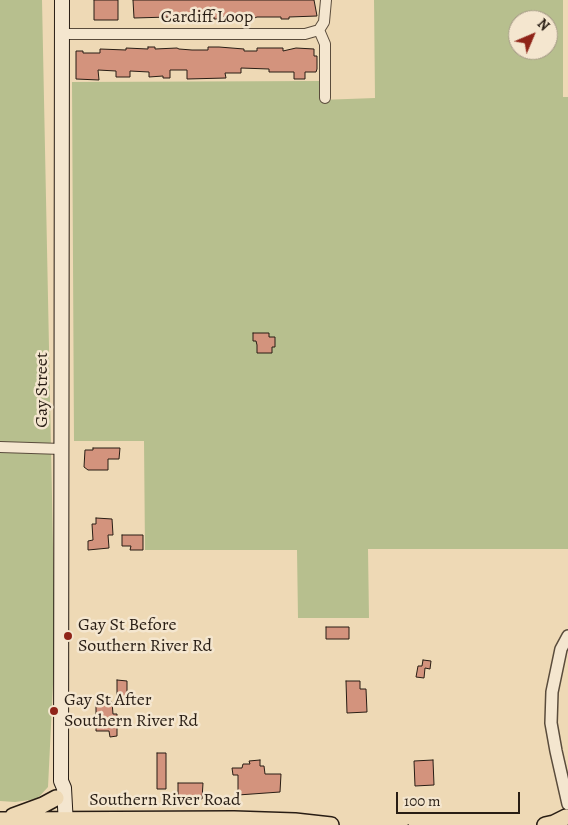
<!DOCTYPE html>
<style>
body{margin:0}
#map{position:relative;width:568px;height:825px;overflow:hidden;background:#eed9b5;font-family:Alegreya,serif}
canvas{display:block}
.north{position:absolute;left:508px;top:10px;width:50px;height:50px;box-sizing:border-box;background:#f4e6cf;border:1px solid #a29684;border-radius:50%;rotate:45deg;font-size:14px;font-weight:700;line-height:20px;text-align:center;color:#281d14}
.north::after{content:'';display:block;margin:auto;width:18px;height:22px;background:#8f2418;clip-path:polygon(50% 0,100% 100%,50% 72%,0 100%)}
.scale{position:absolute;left:396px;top:792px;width:124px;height:22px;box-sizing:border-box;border:2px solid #281d14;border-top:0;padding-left:6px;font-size:15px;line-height:18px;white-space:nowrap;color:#281d14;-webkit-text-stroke:4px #f4e6cf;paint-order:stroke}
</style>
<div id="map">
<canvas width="568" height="825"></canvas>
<div class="north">N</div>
<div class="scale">100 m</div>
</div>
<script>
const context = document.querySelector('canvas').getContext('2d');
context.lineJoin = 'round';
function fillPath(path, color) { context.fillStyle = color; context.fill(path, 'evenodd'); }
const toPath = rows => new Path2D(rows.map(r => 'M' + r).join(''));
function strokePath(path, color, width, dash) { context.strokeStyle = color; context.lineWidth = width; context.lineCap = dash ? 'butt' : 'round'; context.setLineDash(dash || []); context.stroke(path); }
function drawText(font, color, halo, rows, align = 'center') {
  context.font = font + ' Alegreya,serif'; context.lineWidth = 5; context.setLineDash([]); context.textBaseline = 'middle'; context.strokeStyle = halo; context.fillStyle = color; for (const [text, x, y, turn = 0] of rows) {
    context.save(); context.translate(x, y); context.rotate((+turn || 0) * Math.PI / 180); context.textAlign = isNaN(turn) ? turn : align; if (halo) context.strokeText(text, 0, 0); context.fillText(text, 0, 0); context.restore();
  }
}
const green = toPath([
 [0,0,42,0,54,596,54,664,48,787,37,799,15,802,0,801],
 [374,0,563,0,563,97,568,97,568,549,368,549,369,618,298,618,297,550,145,550,144,441,74,441,72,82,320,81,320,100,375,98],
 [518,20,548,20,548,50,518,50]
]);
const building = toPath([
 [94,0,118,0,118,20,94,20,94,0],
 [133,0,314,0,317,16,289,17,289,19,281,19,281,17,257,17,252,19,249,15,236,15,236,17,222,17,222,19,214,19,214,16,200,15,198,18,176,18,176,19,169,19,169,17,134,18,133,0],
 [148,47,155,47,155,49,177,48,179,49,192,50,208,50,208,47,219,47,244,49,244,51,257,51,257,48,283,48,283,51,296,48,314,49,314,56,317,56,317,69,316,72,305,72,305,79,294,79,294,72,269,72,269,69,241,68,241,73,225,73,226,78,187,79,187,70,170,70,170,78,163,78,163,76,149,77,149,72,130,71,130,77,116,77,116,71,98,70,99,80,76,79,76,51,83,51,83,53,100,53,100,49,126,50,126,48,148,49,148,47],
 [253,333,269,333,269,337,275,337,275,347,272,347,272,353,257,353,257,345,256,341,253,341,253,333],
 [93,448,120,448,119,459,108,459,108,470,88,470,84,467,85,450,93,450,93,448],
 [96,518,112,519,113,535,108,535,109,548,88,550,88,541,93,540,92,524,96,524,96,518],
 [122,535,143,535,143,550,130,550,131,546,122,546,122,535],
 [326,627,349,627,349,639,326,639,326,627],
 [423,660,431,661,430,669,425,668,424,678,416,677,418,666,422,666,423,660],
 [117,680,127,681,127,698,117,697,117,680],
 [346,681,360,681,360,689,366,689,367,712,347,713,346,681],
 [96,698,104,699,104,701,112,702,113,714,117,714,117,736,110,737,109,731,96,731,96,698],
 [157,753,166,753,166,789,157,789,157,753],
 [260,760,260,766,264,766,265,774,281,774,280,792,238,795,238,775,233,775,232,768,242,768,243,764,250,764,249,761,260,760],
 [433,760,434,785,415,786,414,761,433,760],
 [178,783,203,783,202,799,178,799,178,783]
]);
const path = toPath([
 [408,825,409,822]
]);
const minor = toPath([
 [319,30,325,44,325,98],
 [62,34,305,34,319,30,324,22,326,0],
 [0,447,62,449]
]);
const tertiary = toPath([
 [568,636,561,649,552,692,551,723,556,751,568,804]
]);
const secondary = toPath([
 [62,0,61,781,64,788,66,825]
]);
const primary = toPath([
 [13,816,43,805,56,798],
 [0,820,234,819,295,821,331,825],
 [545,825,554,823,566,817]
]);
const markers = [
 [68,636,5,"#8f2418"],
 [54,711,5,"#8f2418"]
];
const streetNames = [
 ["Cardiff Loop",207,18],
 ["Gay Street",43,390,-90],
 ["Southern River Road",165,801]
];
const poiNames = [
 ["Gay St Before",78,626],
 ["Southern River Rd",78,647],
 ["Gay St After",64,701],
 ["Southern River Rd",64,722]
];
fillPath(green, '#b7bf8e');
fillPath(building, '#d3937d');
strokePath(building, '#281d14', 1);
strokePath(minor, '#5a4c3c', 12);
strokePath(tertiary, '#5a4c3c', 14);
strokePath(secondary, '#281d14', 16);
strokePath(primary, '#281d14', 18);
strokePath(path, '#281d14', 1, [1, 2.5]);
strokePath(minor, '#f4e6cf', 10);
strokePath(tertiary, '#f4e6cf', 11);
strokePath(secondary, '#f4e6cf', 14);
strokePath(primary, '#eed9b5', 15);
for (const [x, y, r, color] of markers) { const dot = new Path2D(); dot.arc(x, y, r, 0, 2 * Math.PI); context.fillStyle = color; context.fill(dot); strokePath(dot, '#f4e6cf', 2); }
drawText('18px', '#281d14', '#f4e6cf', streetNames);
drawText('18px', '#281d14', '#f4e6cf', poiNames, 'left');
</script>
